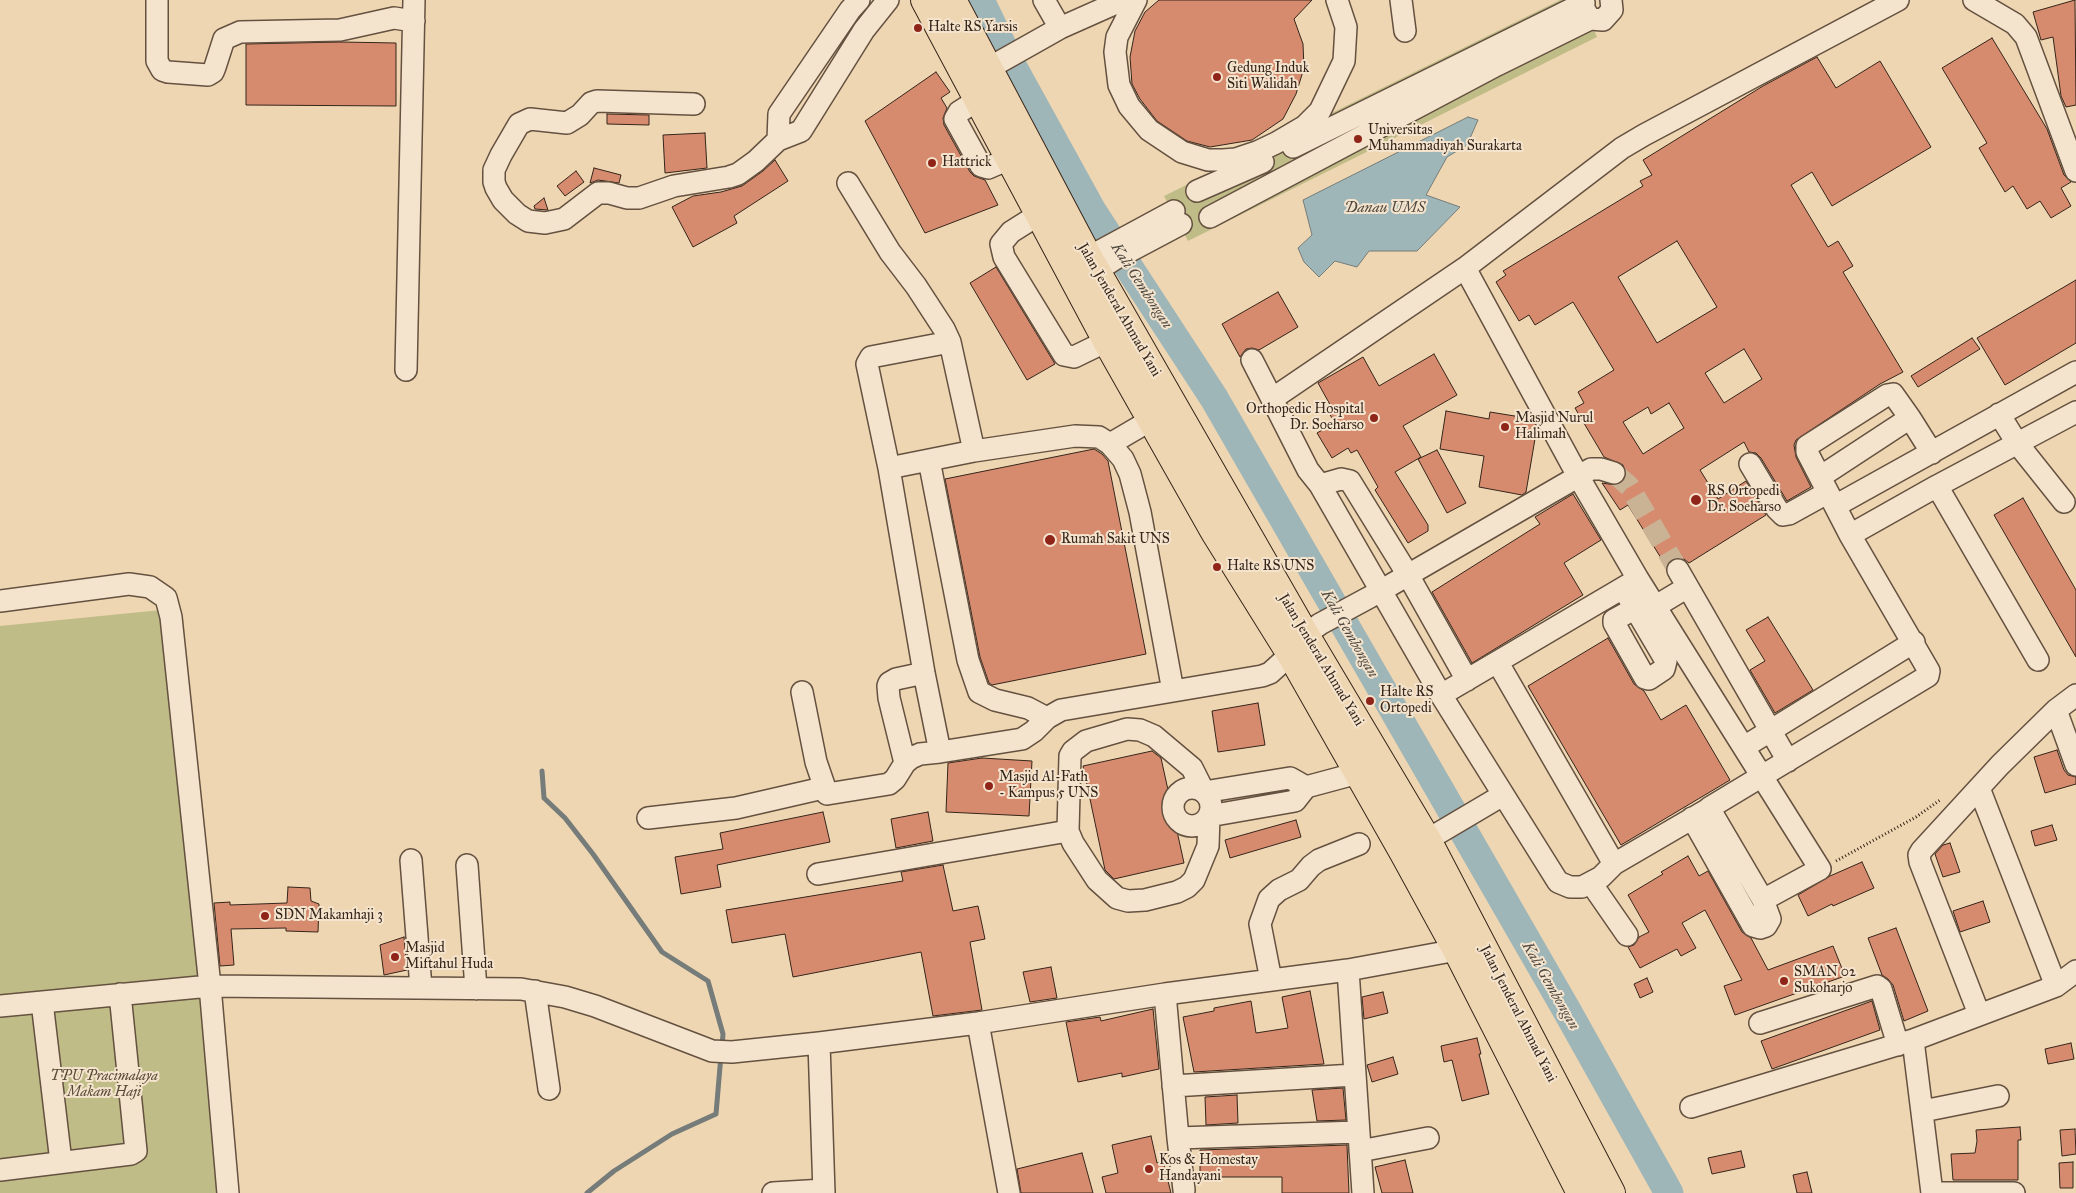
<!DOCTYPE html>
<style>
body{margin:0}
canvas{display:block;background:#efd6b2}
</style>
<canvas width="2076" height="1193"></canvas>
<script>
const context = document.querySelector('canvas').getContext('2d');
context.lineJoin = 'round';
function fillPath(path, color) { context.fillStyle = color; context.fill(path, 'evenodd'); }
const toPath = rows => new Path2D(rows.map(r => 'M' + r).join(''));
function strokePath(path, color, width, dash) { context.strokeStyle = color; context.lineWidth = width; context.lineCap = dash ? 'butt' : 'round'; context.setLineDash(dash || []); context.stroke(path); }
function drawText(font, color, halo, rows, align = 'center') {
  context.font = font + ' "IM FELL Great Primer",serif'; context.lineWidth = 4; context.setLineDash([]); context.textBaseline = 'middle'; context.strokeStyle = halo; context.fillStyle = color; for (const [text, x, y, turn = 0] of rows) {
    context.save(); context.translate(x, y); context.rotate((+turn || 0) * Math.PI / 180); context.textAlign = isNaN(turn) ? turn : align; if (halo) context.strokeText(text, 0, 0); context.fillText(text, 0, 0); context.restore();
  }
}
const green = toPath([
 [1560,0,1581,0,1597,37,1188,241,1164,196],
 [161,610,219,1193,0,1193,0,626]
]);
const water = toPath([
 [1468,117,1478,120,1467,145,1447,157,1426,195,1460,207,1417,251,1369,251,1357,267,1335,261,1319,277,1304,262,1298,248,1312,235,1303,200,1468,117]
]);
const stream = toPath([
 [542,771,544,798,565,818,593,854,662,952,708,981,723,1034,722,1047],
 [587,1193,614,1171,672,1134,716,1114,721,1055]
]);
const river = toPath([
 [980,0,1011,64,1092,211,1214,398,1566,1009,1669,1193]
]);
const building = toPath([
 [1159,0,1312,0,1294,19,1303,44,1304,68,1296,94,1283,119,1252,140,1210,147,1187,141,1157,121,1140,99,1132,84,1130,57,1135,31,1145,12,1159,0],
 [2075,0,2076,105,2066,107,2061,96,2053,37,2041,40,2033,12,2075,0],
 [1992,38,2047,129,2064,175,2071,182,2061,188,2071,206,2051,218,2040,201,2027,209,2013,186,2005,192,1979,148,1987,143,1942,68,1992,38],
 [341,42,396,43,396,106,246,105,246,44,341,42],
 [1817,57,1836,88,1880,61,1931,147,1832,206,1812,172,1791,185,1828,247,1838,241,1853,266,1843,272,1903,372,1880,384,1796,440,1794,445,1796,457,1811,487,1787,501,1761,458,1756,453,1749,452,1744,442,1700,470,1718,499,1746,481,1766,515,1689,563,1684,559,1678,558,1671,559,1666,566,1628,505,1620,510,1602,483,1616,485,1622,482,1626,476,1623,465,1604,457,1575,408,1584,403,1578,392,1614,370,1573,302,1535,325,1529,315,1519,321,1496,282,1506,275,1503,271,1643,186,1640,181,1652,175,1643,160,1763,86,1817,57],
 [1677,241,1717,307,1657,343,1618,277,1677,241],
 [1744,349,1762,379,1724,403,1705,373,1744,349],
 [1669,403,1684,428,1643,454,1623,422,1648,407,1651,414,1669,403],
 [936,72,950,92,941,98,947,108,943,118,944,125,970,172,974,176,985,180,998,205,925,233,865,121,936,72],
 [607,114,649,115,649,125,607,124,607,114],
 [705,133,707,168,665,173,663,135,705,133],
 [775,160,788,181,734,216,737,223,693,247,672,207,693,196,721,192,742,186,763,171,775,160],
 [594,168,621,175,619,183,598,180,590,183,594,168],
 [576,171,584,182,565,196,557,186,576,171],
 [544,198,548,210,535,209,534,206,544,198],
 [996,267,1055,364,1027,380,970,283,996,267],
 [2076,280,2076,343,2005,385,1977,338,2076,280],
 [1278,292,1298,327,1259,350,1252,348,1246,349,1240,357,1222,324,1278,292],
 [1972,338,1980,349,1918,387,1911,376,1972,338],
 [1434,354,1457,395,1403,426,1421,457,1395,472,1428,525,1428,531,1408,543,1375,490,1378,487,1357,450,1351,453,1348,448,1332,458,1317,433,1335,423,1329,413,1333,410,1318,383,1363,357,1379,386,1434,354],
 [1446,411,1489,419,1490,412,1533,419,1537,427,1526,492,1522,495,1479,487,1484,456,1440,449,1446,411],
 [1094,449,1102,454,1108,461,1146,654,992,685,989,683,980,657,945,479,1094,449],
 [1437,450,1466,503,1447,513,1418,459,1437,450],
 [1573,494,1601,540,1564,563,1583,595,1472,663,1432,592,1540,524,1535,517,1573,494],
 [2023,498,2076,590,2076,657,1994,515,2023,498],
 [1768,617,1813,690,1775,713,1750,670,1765,661,1746,630,1768,617],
 [1608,638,1634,684,1644,691,1661,720,1686,705,1730,780,1621,845,1528,686,1608,638],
 [1258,703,1265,745,1218,752,1212,711,1258,703],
 [2057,750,2064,770,2068,775,2076,777,2076,784,2045,793,2034,757,2057,750],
 [1152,751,1161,758,1184,863,1114,879,1105,870,1083,766,1152,751],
 [982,758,1032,761,1029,816,946,812,948,763,982,758],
 [823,812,830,842,717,865,721,887,681,894,675,857,723,849,720,833,823,812],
 [928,812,933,841,896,848,891,819,928,812],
 [1296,820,1301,837,1230,858,1225,840,1296,820],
 [2052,825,2057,840,2035,846,2031,831,2052,825],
 [1950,843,1960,872,1943,877,1935,854,1943,845,1950,843],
 [1688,856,1699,876,1708,871,1742,932,1751,938,1768,970,1833,946,1845,976,1735,1015,1724,986,1742,980,1705,910,1682,923,1696,948,1681,956,1677,949,1640,968,1628,947,1634,945,1639,937,1649,932,1628,895,1663,874,1661,872,1688,856],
 [1862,862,1874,888,1833,906,1832,904,1808,916,1798,895,1830,876,1862,862],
 [943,865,953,911,978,906,985,939,970,942,982,1010,933,1016,921,952,793,977,785,934,732,943,726,910,903,881,901,872,943,865],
 [288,887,310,888,311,901,319,904,318,932,286,931,286,928,231,929,234,965,220,966,214,903,230,902,230,905,287,903,288,887],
 [1983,901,1990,922,1960,932,1953,911,1983,901],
 [1896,928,1928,1011,1904,1021,1893,985,1888,979,1882,975,1868,938,1896,928],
 [404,937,407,970,384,975,380,945,404,937],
 [1051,967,1057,998,1030,1002,1023,972,1051,967],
 [1647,978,1653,992,1640,998,1634,984,1647,978],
 [1310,991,1324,1064,1194,1072,1183,1017,1214,1011,1214,1008,1251,1001,1256,1033,1288,1028,1282,997,1310,991],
 [1383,992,1388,1013,1364,1019,1362,997,1383,992],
 [1872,1001,1880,1030,1772,1069,1761,1041,1872,1001],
 [1153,1009,1159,1069,1122,1077,1122,1073,1078,1082,1066,1022,1100,1017,1101,1021,1153,1009],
 [1477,1038,1481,1054,1479,1054,1489,1094,1462,1101,1452,1060,1444,1062,1441,1046,1477,1038],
 [2071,1043,2074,1059,2048,1064,2045,1049,2071,1043],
 [1393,1057,1398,1074,1372,1082,1367,1065,1393,1057],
 [1343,1088,1346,1120,1317,1121,1312,1090,1343,1088],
 [1237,1095,1238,1123,1206,1125,1205,1097,1237,1095],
 [2020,1127,2021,1140,2018,1140,2018,1180,1953,1180,1951,1154,1975,1153,1977,1141,1976,1130,2020,1127],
 [2075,1129,2076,1154,2062,1156,2060,1130,2075,1129],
 [1151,1136,1157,1163,1163,1161,1171,1193,1106,1193,1102,1177,1118,1173,1112,1145,1151,1136],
 [1347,1145,1349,1193,1282,1193,1282,1177,1200,1177,1200,1150,1347,1145],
 [1741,1151,1745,1167,1712,1174,1708,1158,1741,1151],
 [1082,1153,1093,1193,1021,1193,1017,1169,1082,1153],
 [1405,1160,1413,1193,1382,1193,1375,1167,1405,1160],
 [2073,1162,2073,1188,2060,1188,2059,1163,2073,1162],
 [1807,1172,1812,1193,1797,1193,1793,1175,1807,1172]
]);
const minorTunnel = toPath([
 [1614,473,1629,486,1678,570]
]);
const path = toPath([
 [1836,861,1916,817,1940,800]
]);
const minor = toPath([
 [157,0,157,61,162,70,168,72,208,75,213,72,215,67,224,39,240,32,340,30,394,18,414,21],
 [1044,0,1060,28],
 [1136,0,1117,37,1115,52,1119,85,1129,106,1149,130,1182,152,1208,160,1223,160,1236,159,1257,152,1276,143,1305,126,1320,111,1344,61,1346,27,1337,0],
 [1401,0,1405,31],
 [1974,0,2015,24,2026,37,2076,171],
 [1583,7,1590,19,1603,20,1612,10,1611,0],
 [989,68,1060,28,1123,0],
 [978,100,959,112,955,119,981,166,988,168,1009,159],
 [694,104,597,101,591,103,580,115,567,123,530,119,519,124,501,155,494,170,494,182,496,188,503,200,517,214,528,221,545,223,564,219,598,193,609,193,627,198,639,198,674,186,729,177,738,174,756,161,778,140,801,131,864,30,888,0],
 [778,140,779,114,850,10,859,0],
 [1293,147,1584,3],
 [848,183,890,252,916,286,944,329,950,342,974,451],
 [1197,191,1263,162],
 [1038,215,1011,232,1001,244,1004,257,1064,355,1074,357,1107,341],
 [1210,217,1497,65,1590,19],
 [1076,264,1174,211],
 [1465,268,1578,476,1638,579,1820,869,1763,900],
 [1084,279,1115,259,1181,224],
 [950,342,871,357,867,364,889,468,924,673,940,752,1022,739,1034,731,1047,718,1061,710,1262,676,1270,673,1291,654,1305,635,1320,624,1370,597,1591,469,1601,469,1614,473],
 [1252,360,1272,399],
 [406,370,414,0],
 [1999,414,2017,443,2064,502],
 [1110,444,1151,420],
 [929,460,968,660,979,692,995,700,1028,708,1047,718],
 [1750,464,1777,509,1783,515,1789,514,1827,493],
 [889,468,974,451,1075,436,1099,437,1110,444,1123,459,1130,474,1140,512,1173,691],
 [1820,477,1807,452,1807,446,1887,395,1893,394,1910,418],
 [1320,485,1341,479,1350,481,1408,575,1467,680],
 [1937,486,2038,660],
 [1835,506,2076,372],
 [1850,535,1937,486,2076,412],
 [1678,570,1788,761],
 [1638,579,1441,695,1320,485,1308,470,1272,399,1465,268,1622,148,1644,135,1898,0],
 [1623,588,1666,661,1664,669,1649,679,1645,678,1614,623,1614,620,1634,609],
 [0,601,129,584,150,587,166,598,171,617,210,986,228,1193],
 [1656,606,1686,588],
 [1498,663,1614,864,1705,811],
 [802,692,816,762,827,794,889,784,895,779,905,763,911,758,920,754,940,752],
 [1441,695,1558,882,1570,887,1582,887,1601,877,1614,864],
 [2056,710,2076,765],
 [1744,747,1914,642],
 [905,763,889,698,888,686,889,683,896,679,924,673],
 [1306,787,1290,778,1204,792,1192,768,1154,736,1140,730,1127,729,1086,741,1073,751,1070,756,1068,831,1073,843,1097,880,1117,898,1128,901,1145,900,1177,892,1187,887,1194,880,1208,846,1209,816,1295,801,1306,787,1358,773],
 '1173 807a19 19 0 1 1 38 0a19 19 0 1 1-38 0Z',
 [1979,788,2056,986],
 [648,818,736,808,823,788],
 [1692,818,1753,926,1760,928,1766,926,1770,919,1763,900,1709,808,1928,676,1929,671,1850,535,1820,477,1910,418,1932,453],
 [1415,847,1503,795],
 [411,860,421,988],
 [467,865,476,989],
 [818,874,1068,831],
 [1591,883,1627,935],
 [1348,970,1363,1193],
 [1271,980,1260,924,1269,899,1279,890,1299,880,1311,866,1319,860,1359,844],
 [535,991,549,1089],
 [1165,994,1178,1138,1184,1190],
 [42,1002,61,1162],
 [0,1006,210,986,521,989,565,997,595,1006,712,1051,732,1052,819,1043,978,1023,1165,994,1348,970,1457,950,1469,945],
 [1979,1014,1920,862,1919,855,1922,850,2000,765,2056,710,2076,695],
 [978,1023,1009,1193],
 [1760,1023,1877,986,1881,989,1898,1045],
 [1913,1040,1932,1193],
 [819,1043,824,1193],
 [1173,1086,1354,1075],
 [1691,1107,1913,1040,2056,986,2076,971],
 [1923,1111,1998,1096],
 [1178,1138,1358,1132],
 [1360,1151,1428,1138],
 [0,1170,131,1154,136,1151,120,994],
 [773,1193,824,1190],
 [1932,1193,2014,1193]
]);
const highway = toPath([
 [925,0,1107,341,1215,532,1291,654,1404,853,1457,950,1581,1193],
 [952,0,1088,257,1305,635,1427,840,1611,1193]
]);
const markers = [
 [918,28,5,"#8f2418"],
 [1217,77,5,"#8f2418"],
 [1358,139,5,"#8f2418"],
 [932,163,5,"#8f2418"],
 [1374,418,5,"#8f2418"],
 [1505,427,5,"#8f2418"],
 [1696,500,6,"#8f2418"],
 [1050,540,6,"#8f2418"],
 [1217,567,5,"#8f2418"],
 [1370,701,5,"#8f2418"],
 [989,786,5,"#8f2418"],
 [265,916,5,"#8f2418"],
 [395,957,5,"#8f2418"],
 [1784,981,5,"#8f2418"],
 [1149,1169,5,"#8f2418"]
];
const poiNames = [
 ["Halte RS Yarsis",928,28],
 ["Gedung Induk",1227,69],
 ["Siti Walidah",1227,85],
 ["Universitas",1368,131],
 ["Muhammadiyah Surakarta",1368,147],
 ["Hattrick",942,163],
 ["Orthopedic Hospital",1364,410,"right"],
 ["Dr. Soeharso",1364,426,"right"],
 ["Masjid Nurul",1515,419],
 ["Halimah",1515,435],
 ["RS Ortopedi",1707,492],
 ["Dr. Soeharso",1707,508],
 ["Rumah Sakit UNS",1061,540],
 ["Halte RS UNS",1227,567],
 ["Halte RS",1380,693],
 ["Ortopedi",1380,709],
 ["Masjid Al-Fath",999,778],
 ["- Kampus 5 UNS",999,794],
 ["SDN Makamhaji 3",275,916],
 ["Masjid",405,949],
 ["Miftahul Huda",405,965],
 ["SMAN 02",1794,973],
 ["Sukoharjo",1794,989],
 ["Kos & Homestay",1159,1161],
 ["Handayani",1159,1177]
];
const streetNames = [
 ["Jalan Jenderal Ahmad Yani",1119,310,60],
 ["Jalan Jenderal Ahmad Yani",1321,660,59],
 ["Jalan Jenderal Ahmad Yani",1518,1014,63]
];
const parkNames = [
 ["TPU Pracimalaya",104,1077],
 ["Makam Haji",104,1093]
];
const waterNames = [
 ["Danau UMS",1385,208],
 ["Kali Gembongan",1141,286,57],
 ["Kali Gembongan",1349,634,60],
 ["Kali Gembongan",1550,986,60]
];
fillPath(green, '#c0bc88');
fillPath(water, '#9fb6b8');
strokePath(water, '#757c79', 1);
strokePath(stream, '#757c79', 5);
strokePath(river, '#9fb6b8', 29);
fillPath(building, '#d68b6f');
strokePath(building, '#35251a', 1);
strokePath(minorTunnel, '#cab394', 21, [21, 11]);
strokePath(minor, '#645140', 24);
strokePath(highway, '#35251a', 30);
strokePath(path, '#35251a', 3, [1, 2.5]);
strokePath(minor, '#f5e4cd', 21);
strokePath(highway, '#efd6b2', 28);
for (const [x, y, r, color] of markers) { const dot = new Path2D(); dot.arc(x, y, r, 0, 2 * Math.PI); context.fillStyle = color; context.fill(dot); strokePath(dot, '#f5e4cd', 2); }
drawText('14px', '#35251a', '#f5e4cd', poiNames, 'left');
drawText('14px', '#35251a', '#f5e4cd', streetNames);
drawText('italic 14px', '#584b36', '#f5e4cd', parkNames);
drawText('italic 15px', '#504942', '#f5e4cd', waterNames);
</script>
